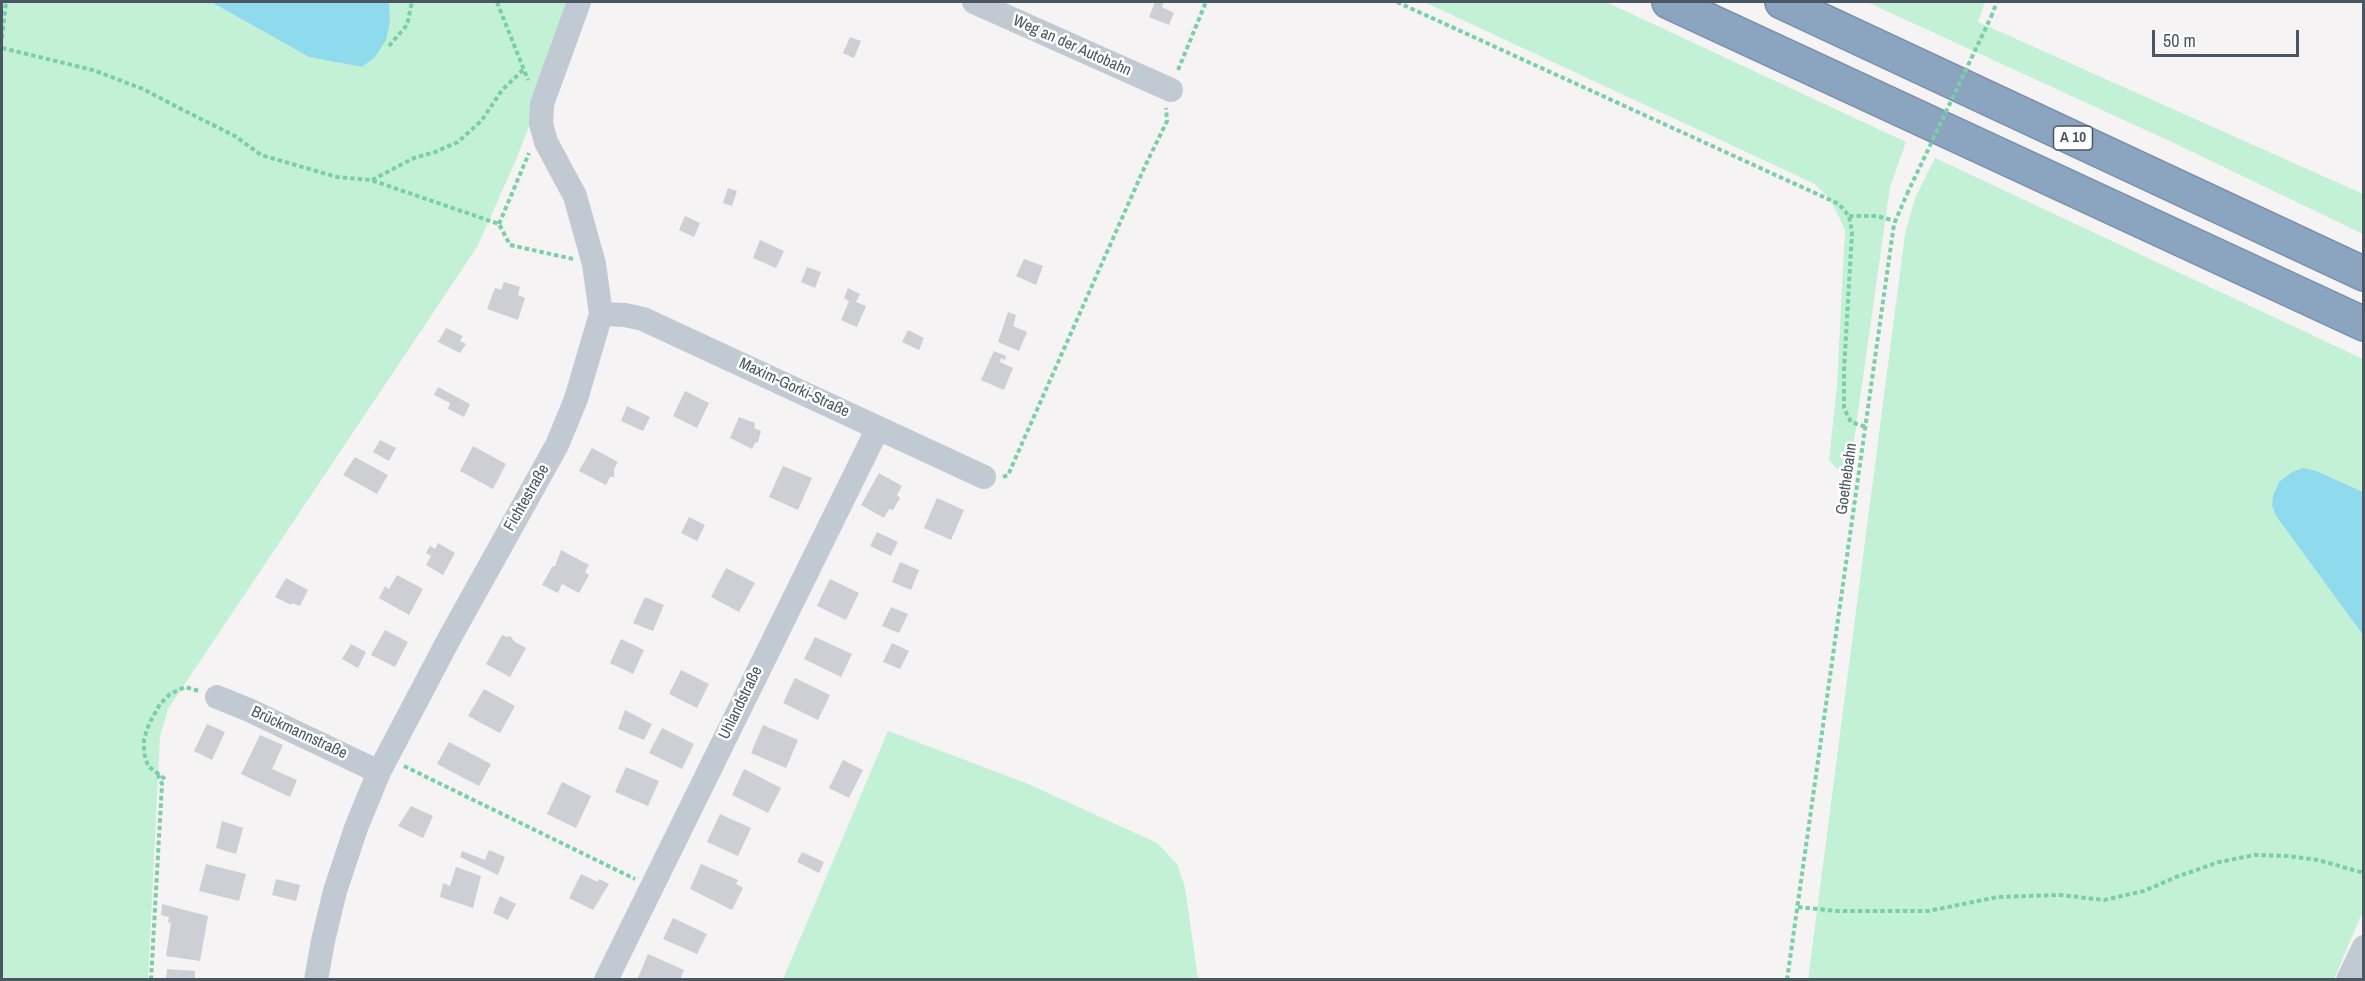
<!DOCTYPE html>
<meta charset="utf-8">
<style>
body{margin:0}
#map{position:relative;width:2365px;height:981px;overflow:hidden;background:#f5f3f3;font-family:"Archivo Narrow",sans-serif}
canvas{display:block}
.frame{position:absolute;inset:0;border:3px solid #4a5661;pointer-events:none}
.scale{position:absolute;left:2152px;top:30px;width:147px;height:27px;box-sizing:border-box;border:3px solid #4a5661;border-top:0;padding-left:8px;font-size:18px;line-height:21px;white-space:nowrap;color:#4a5661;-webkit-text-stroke:4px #fff;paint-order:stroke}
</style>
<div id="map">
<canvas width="2365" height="981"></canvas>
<div class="frame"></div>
<div class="scale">50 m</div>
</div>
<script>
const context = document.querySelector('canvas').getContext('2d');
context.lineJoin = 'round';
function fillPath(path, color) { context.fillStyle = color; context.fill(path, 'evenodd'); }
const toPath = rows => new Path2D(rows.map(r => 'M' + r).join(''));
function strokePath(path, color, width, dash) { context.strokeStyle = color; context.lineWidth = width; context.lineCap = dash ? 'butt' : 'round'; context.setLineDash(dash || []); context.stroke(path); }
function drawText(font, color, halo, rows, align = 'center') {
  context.font = font + ' "Archivo Narrow",sans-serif'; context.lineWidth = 5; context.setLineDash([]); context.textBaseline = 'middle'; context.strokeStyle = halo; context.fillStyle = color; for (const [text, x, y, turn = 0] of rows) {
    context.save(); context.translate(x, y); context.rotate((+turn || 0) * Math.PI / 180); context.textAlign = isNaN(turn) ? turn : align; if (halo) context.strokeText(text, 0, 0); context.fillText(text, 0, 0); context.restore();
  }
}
const green = toPath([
 [2,2,211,2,309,57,362,67,390,22,389,2,577,2,516,160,477,247,168,709,160,737,148,979,2,980],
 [1424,2,1606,2,1906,142,1890,187,1853,448,1841,473,1829,460,1837,385,1845,230,1830,199,1815,184],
 [1867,2,1985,2,1978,22,2363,194,2363,234,2176,144],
 [1935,158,2363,359,2363,492,2318,471,2303,469,2272,506,2276,516,2363,635,2363,911,2334,979,1808,980,1905,234,1915,198],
 [888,731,1026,783,1157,843,1177,864,1185,887,1198,979,783,979]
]);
const water = toPath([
 [211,2,389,2,390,22,386,40,375,57,362,67,309,57],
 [2303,468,2317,471,2363,492,2363,635,2276,516,2272,506,2273,496,2279,482,2292,472]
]);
const building = toPath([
 [1155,2,1164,2,1162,7,1174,13,1169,25,1149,17],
 [850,37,861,41,854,58,843,53],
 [728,188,737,191,732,206,723,203],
 [685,216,700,223,694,237,679,230],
 [760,240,784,251,776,268,753,258],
 [1024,259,1043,266,1036,285,1016,276],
 [807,267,821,272,815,288,801,282],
 [504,282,520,287,518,295,525,298,518,320,487,309,495,288,501,290],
 [848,288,860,294,856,302,866,306,857,327,841,320,849,301,844,298],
 [1008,312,1016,315,1013,326,1027,332,1019,351,998,342],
 [446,328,463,336,460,341,466,344,460,353,438,342],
 [908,330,924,338,919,350,902,342],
 [994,351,1006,356,1005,360,1001,358,1000,362,1013,368,1004,390,981,380],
 [438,387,470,404,464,417,448,409,450,403,434,395],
 [685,391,709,403,697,428,673,416],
 [627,406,650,417,643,431,621,421],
 [739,417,755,423,754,428,761,431,758,442,755,443,752,449,730,438],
 [380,440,396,448,389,461,373,452],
 [473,446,506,464,493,489,460,471],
 [592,448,618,462,614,469,614,477,610,477,606,485,579,471],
 [355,457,388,475,377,494,343,475],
 [783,466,812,478,798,510,769,497],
 [879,473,902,486,897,495,900,498,893,510,889,509,884,518,861,505],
 [937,498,964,510,951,540,924,528],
 [689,517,705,525,697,541,681,533],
 [877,532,898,542,891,556,870,546],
 [438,543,455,553,443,575,426,565,431,556,426,553,430,546,435,549],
 [561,550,589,565,585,572,589,575,579,593,562,584,558,593,542,585,552,567,555,566],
 [900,562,919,570,911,590,892,582],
 [726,568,755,583,739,612,711,597],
 [397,575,423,589,409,615,379,598,385,586,389,589],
 [286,578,308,590,300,606,292,603,291,605,275,597],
 [830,579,859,593,846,620,817,606],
 [645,597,664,605,653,631,633,623],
 [891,607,908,614,899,633,882,626],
 [385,630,408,642,395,667,371,655],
 [502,635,507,637,510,636,515,642,526,648,510,677,486,664],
 [815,637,852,654,841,677,804,659],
 [621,639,644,650,633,674,610,663],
 [892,643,909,651,900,669,883,662],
 [351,644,366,652,358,668,342,659],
 [681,670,709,684,697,708,669,694],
 [795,678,830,695,818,720,783,703],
 [484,689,515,706,500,733,468,716],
 [625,710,652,724,644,740,618,729],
 [207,724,225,732,212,760,194,751],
 [763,725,798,740,786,768,751,753],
 [662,728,694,744,682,769,649,753],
 [260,735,283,745,272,769,297,780,290,797,241,774],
 [449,742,491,764,479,786,437,764],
 [843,760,863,770,849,798,829,788],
 [626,767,659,781,648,806,615,792],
 [744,769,781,788,768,813,732,795],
 [562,782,591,796,576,828,547,814],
 [411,806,433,816,423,838,398,826],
 [720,814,751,828,738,856,707,842],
 [222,821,243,828,236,854,216,848],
 [489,850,505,857,498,875,460,857,462,851,485,860],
 [802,852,824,862,819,873,797,862],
 [206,864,246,874,239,901,199,891],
 [701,864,738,880,736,884,743,888,732,910,690,889],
 [456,867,481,876,473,908,440,897,443,883,450,886],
 [581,874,598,882,599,879,609,884,593,910,569,898],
 [276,879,300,885,296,901,272,895],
 [500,896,516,904,508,920,493,913],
 [162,904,208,916,200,961,166,956,171,923,168,922,169,917,161,915],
 [673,918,707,934,697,954,663,939],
 [648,954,684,970,680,980,637,980],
 [167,969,195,971,195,980,166,980]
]);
const path = toPath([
 [497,2,528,80],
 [1397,2,1839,204,1849,216,1852,232,1844,370,1844,408,1851,422,1866,427],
 [1991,17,1997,2],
 [2,38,6,2],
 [389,46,407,25,412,2],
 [2,48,93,70,143,89,183,110,235,136,261,155,337,177,371,180,499,224,510,245,573,259],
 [1178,70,1206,2],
 [372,180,414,158,435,152,458,142,482,120,502,90,523,70],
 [1849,216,1877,216,1895,221],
 [499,224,529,153],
 [1003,477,1008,475,1146,164,1167,121,1166,108],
 [404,766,635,879],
 [165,779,148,766,144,753,144,739,149,724,160,704,170,694,185,687,199,691],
 [1798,907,1836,911,1928,911,1998,897,2060,895,2104,900,2144,891,2176,877,2219,862,2255,855,2288,856,2318,860,2364,873],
 [151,980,162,784,158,775],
 [1787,980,1894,224,1907,194]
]);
const minor = toPath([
 [974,2,1171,90],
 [601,314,625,315,643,319,984,477],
 [217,697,249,710,379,772],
 [316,980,323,941,335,891,356,828,379,772,449,639,557,445,576,399,601,314,594,264,575,196,546,142,541,124,542,104,579,2],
 [606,980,878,428],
 [2348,980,2364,947]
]);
const highway = toPath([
 [1669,2,2364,324],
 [1782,2,2364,274]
]);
const pathBridge = toPath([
 [1907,194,1991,17]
]);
const shields = [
 [2073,138,39]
];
const shieldNames = [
 ["A 10",2073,138]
];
const streetNames = [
 ["Weg an der Autobahn",1072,46,24],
 ["Maxim-Gorki-Straße",794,388,25],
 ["Goethebahn",1847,479,-82],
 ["Fichtestraße",527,498,-60],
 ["Uhlandstraße",741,703,-64],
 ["Brückmannstraße",299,733,25]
];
fillPath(green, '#c3f1d5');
fillPath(water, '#90daee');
fillPath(building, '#cdcfd5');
strokePath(highway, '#7690ad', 36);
strokePath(path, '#7ad0a6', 4, [4.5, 3]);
strokePath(minor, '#c1cad2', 24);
strokePath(highway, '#8ba5c1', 33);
strokePath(pathBridge, '#7ad0a6', 4, [4.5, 3]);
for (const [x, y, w] of shields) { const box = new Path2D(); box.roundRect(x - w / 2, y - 12, w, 24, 4.5); context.fillStyle = '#fff'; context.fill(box); strokePath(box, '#4a5661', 1.5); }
drawText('bold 15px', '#4a5661', null, shieldNames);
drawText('16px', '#4a5661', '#fff', streetNames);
</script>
